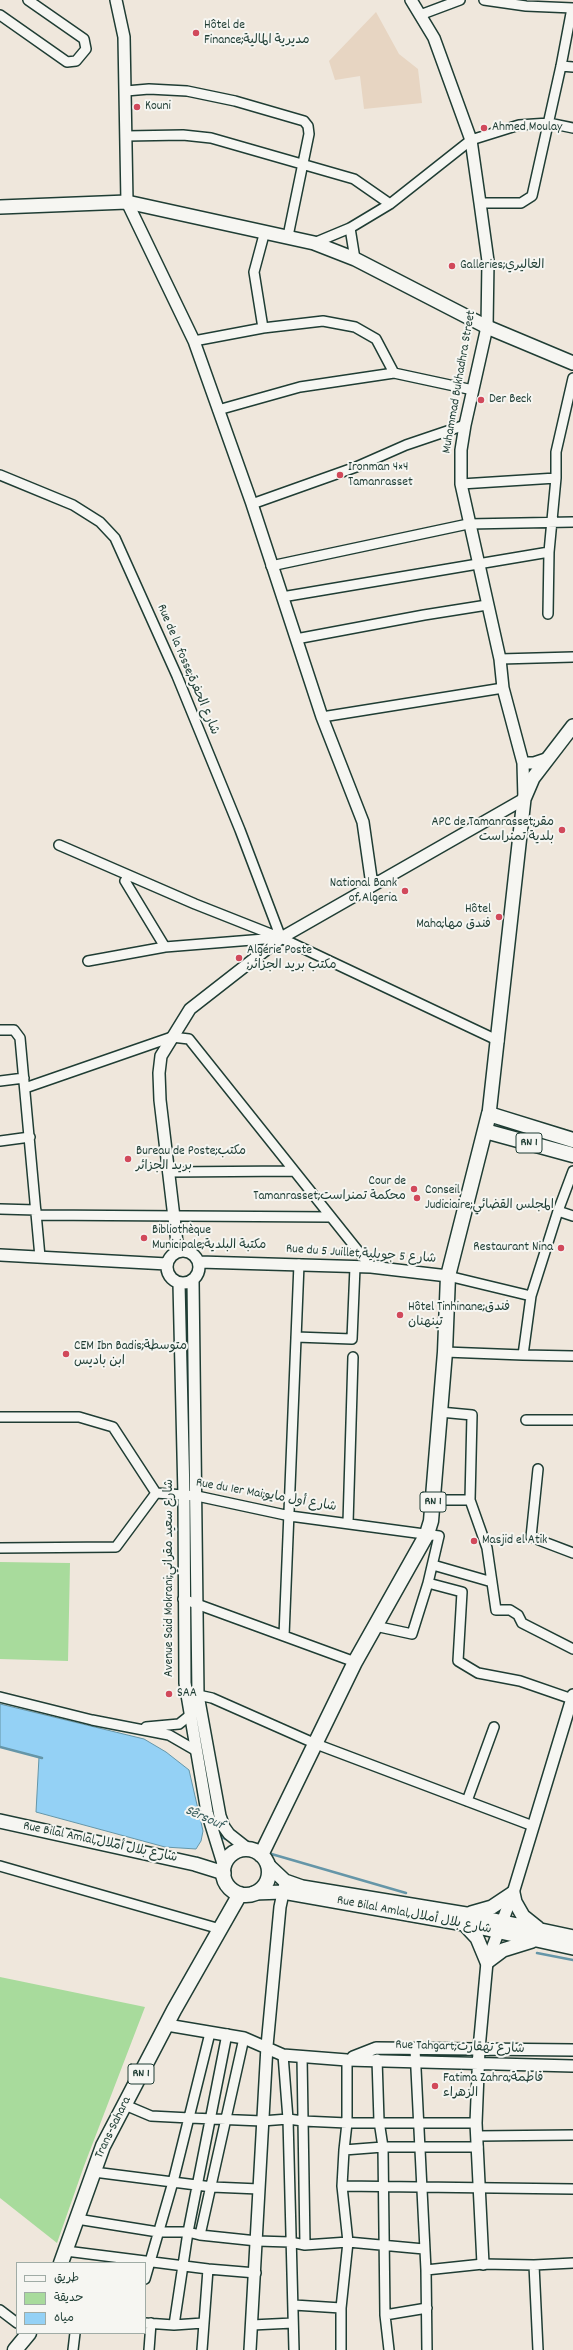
<!DOCTYPE html>
<meta charset="utf-8">
<style>
body{margin:0}
#map{position:relative;width:573px;height:2350px;overflow:hidden;background:#efe7dc;font-family:Dekko,"Playpen Sans Arabic",sans-serif}
canvas{display:block}
.legend{position:absolute;left:16px;top:2262px;width:130px;height:72px;box-sizing:border-box;background:#f6f6f2;border:1px solid #a0aca6;margin:0;padding:5px 7px;list-style:none;font-size:12px;color:#1f3d34}
.legend li{display:flex;align-items:center;gap:8px;height:20px}
.legend b{width:20px;border:1px solid #a0aca6}
</style>
<div id="map">
<canvas width="573" height="2350"></canvas>
<ul class="legend">
<li><b style="height:5px;background:#f6f6f2"></b>طريق</li>
<li><b style="height:11px;background:#a8db9c"></b>حديقة</li>
<li><b style="height:11px;background:#94d1f5"></b>مياه</li>
</ul>
</div>
<script>
const context = document.querySelector('canvas').getContext('2d');
context.lineJoin = 'round';
function fillPath(path, color) { context.fillStyle = color; context.fill(path, 'evenodd'); }
const toPath = rows => new Path2D(rows.map(r => 'M' + r).join(''));
function strokePath(path, color, width, dash) { context.strokeStyle = color; context.lineWidth = width; context.lineCap = dash ? 'butt' : 'round'; context.setLineDash(dash || []); context.stroke(path); }
function drawText(font, color, halo, rows, align = 'center') {
  context.font = font + ' Dekko,"Playpen Sans Arabic",sans-serif'; context.lineWidth = 4; context.setLineDash([]); context.textBaseline = 'middle'; context.strokeStyle = halo; context.fillStyle = color; for (const [text, x, y, turn = 0] of rows) {
    context.save(); context.translate(x, y); context.rotate((+turn || 0) * Math.PI / 180); context.textAlign = isNaN(turn) ? turn : align; if (halo) context.strokeText(text, 0, 0); context.fillText(text, 0, 0); context.restore();
  }
}
const built = toPath([
 [376,12,399,54,418,69,422,103,364,109,360,76,335,80,329,61]
]);
const green = toPath([
 [0,1562,70,1563,68,1661,0,1659],
 [0,1977,145,2007,84,2166,57,2243,0,2198]
]);
const water = toPath([
 [0,1704,144,1739,166,1752,189,1770,203,1831,201,1841,196,1849,165,1847,36,1812,39,1757,0,1747,0,1704]
]);
const stream = toPath([
 [0,1747,42,1758],
 [218,1836,229,1840],
 [268,1853,406,1893],
 [537,1953,573,1960]
]);
const minor = toPath([
 [484,0,526,6,573,8],
 [0,15,67,62,76,61,86,49,84,39,28,0],
 [420,15,460,0],
 [561,66,573,67],
 [126,91,149,89,187,91,235,101,304,121,308,126,309,134,288,236],
 [126,136,183,135,211,138,354,179,390,204],
 [480,203,521,203,532,196,561,66,572,8],
 [350,228,355,259],
 [314,243,350,228,390,204,471,140,519,125,549,123,573,128],
 [263,328,254,272,265,231],
 [194,341,263,328,323,321,355,327,376,339,394,373,473,390],
 [218,410,300,387,394,373],
 [0,475,73,505,100,522,115,538,177,676,240,830,281,938],
 [461,484,556,478],
 [252,504,356,467,406,445,465,425],
 [271,566,468,524,573,522],
 [282,597,549,552],
 [548,614,549,552,556,478,556,452,573,378],
 [296,639,424,615,487,605],
 [500,659,573,657],
 [322,717,503,688],
 [59,845,195,904,281,938,499,1041],
 [129,876,125,881,165,947],
 [88,961,165,947,277,938],
 [0,1030,14,1030,20,1038,40,1257],
 [0,1081,24,1078],
 [25,1088,172,1037,189,1039,371,1267],
 [0,1141,30,1137],
 [168,1172,294,1171],
 [0,1209,36,1210],
 [558,1211,573,1216],
 [37,1215,330,1217],
 [448,1276,531,1296,558,1211,573,1171],
 [296,1337,352,1339,355,1267],
 [445,1352,523,1355,531,1296],
 [523,1355,573,1356],
 [440,1412,472,1415,470,1500],
 [0,1417,79,1417,113,1427,156,1493],
 [526,1420,573,1420],
 [538,1469,531,1537,573,1553],
 [156,1493,197,1496,290,1516,439,1536,428,1583,412,1634,375,1626],
 [433,1500,470,1500,487,1548,496,1610,510,1610,518,1615,522,1623,573,1649],
 [348,1523,353,1357],
 [0,1548,116,1547,156,1493],
 [433,1565,492,1582],
 [428,1583,462,1592,458,1661,478,1673,520,1681,572,1699],
 [183,1599,355,1662],
 [284,1636,299,1264],
 [198,1695,212,1698,316,1744,533,1826],
 [0,1697,92,1720,169,1735,195,1750],
 [146,1727,179,1724,189,1716],
 [467,1801,494,1727],
 [0,1866,220,1929],
 [244,2038,200,2235,257,2241,290,2242,305,2245,348,2242,424,2249],
 [415,2049,426,2270,427,2350],
 [283,2055,288,2119,294,2350],
 [302,2056,305,2245],
 [377,2059,379,2121,383,2147,385,2315,427,2308],
 [125,2105,151,2116,190,2118,262,2121,288,2119,303,2121,347,2123,476,2123],
 [477,2136,573,2135],
 [344,2150,383,2147,478,2147],
 [94,2172,212,2187,259,2189],
 [342,2186,573,2189],
 [77,2219,158,2232,188,2232,174,2325],
 [200,2235,188,2232,227,2034],
 [66,2251,208,2269],
 [534,2265,538,2350],
 [426,2270,483,2264,534,2265,573,2263],
 [145,2279,173,2182,210,2033],
 [294,2305,341,2308],
 [0,2310,17,2323],
 [385,2315,389,2350],
 [145,2323,174,2325,203,2323],
 [252,2325,293,2323],
 [73,2350,75,2333],
 [149,2350,151,2323],
 [202,2350,208,2269,256,2273],
 [341,2350,341,2308,348,2242,342,2186,344,2150,347,2123,347,2060]
]);
const tertiary = toPath([
 [116,0,124,37,127,202,194,341,252,504,322,717,363,822,372,885],
 [523,763,534,763,546,759],
 '167 1267a16 16 0 1 1 32 0a16 16 0 1 1-32 0Z',
 [178,1251,160,1100,159,1073,161,1056,190,1009,281,938,524,799,523,763,503,688,500,659,461,484,461,450,465,425,487,327,488,261,480,203,471,140,434,38,411,0],
 [0,1255,167,1264],
 [199,1262,371,1267,448,1276],
 [193,1280,198,1695,220,1816,224,1827,229,1834,248,1849],
 [179,1283,184,1496,185,1683,207,1812,224,1867],
 [167,2025,244,2038,283,2055,347,2060,573,2066],
 [353,2057,376,2048,573,2050],
 [483,2264,476,2123,479,2049,487,1962,513,1893,573,1695],
 [250,2350,267,2046,280,1907,285,1884]
]);
const secondary = toPath([
 [0,207,127,202,314,243,355,259,487,327,573,363],
 [489,1114,524,799,533,778,573,726],
 [0,1821,195,1864,224,1873],
 [268,1865,285,1881,302,1887,466,1914,573,1937],
 [254,1893,283,1892,464,1924,573,1948],
 [471,1913,492,1907,513,1893,515,1902,523,1916,538,1928],
 [464,1924,477,1938,487,1962,503,1950,532,1941]
]);
const primary = toPath([
 [485,1131,573,1155],
 '223 1872a23 23 0 1 1 46 0a23 23 0 1 1-46 0Z',
 [261,1855,355,1662,427,1534,431,1521,445,1352,448,1276,489,1114,573,1140],
 [61,2263,103,2146,174,2010,240,1894],
 [15,2350,29,2333]
]);
const markers = [
 [196,33,4,"#d1495b"],
 [137,107,4,"#d1495b"],
 [484,128,4,"#d1495b"],
 [452,266,4,"#d1495b"],
 [481,400,4,"#d1495b"],
 [340,475,4,"#d1495b"],
 [562,830,4,"#d1495b"],
 [405,891,4,"#d1495b"],
 [499,917,4,"#d1495b"],
 [239,958,4,"#d1495b"],
 [128,1159,4,"#d1495b"],
 [414,1189,4,"#d1495b"],
 [417,1198,4,"#d1495b"],
 [144,1238,4,"#d1495b"],
 [561,1248,4,"#d1495b"],
 [400,1315,4,"#d1495b"],
 [66,1354,4,"#d1495b"],
 [474,1541,4,"#d1495b"],
 [169,1694,4,"#d1495b"],
 [435,2086,4,"#d1495b"]
];
const shields = [
 [529,1143,26],
 [433,1502,26],
 [141,2074,26]
];
const shieldNames = [
 ["RN 1",529,1143],
 ["RN 1",433,1502],
 ["RN 1",141,2074]
];
const poiNames = [
 ["Hôtel de",204,26],
 ["Finance;مديرية المالية",204,41],
 ["Kouni",145,107],
 ["Ahmed Moulay",492,128],
 ["Galleries;الغاليري",460,266],
 ["Der Beck",489,400],
 ["Ironman 4×4",348,468],
 ["Tamanrasset",348,483],
 ["APC de Tamanrasset;مقر",554,823,"right"],
 ["بلدية تمنراست",554,838,"right"],
 ["National Bank",397,884,"right"],
 ["of Algeria",397,899,"right"],
 ["Hôtel",491,910,"right"],
 ["Maha;فندق مها",491,925,"right"],
 ["Algérie Poste",247,951],
 [";مكتب بريد الجزائر",247,966],
 ["Bureau de Poste;مكتب",136,1152],
 ["بريد الجزائر",136,1167],
 ["Cour de",406,1182,"right"],
 ["Tamanrasset;محكمة تمنراست",406,1197,"right"],
 ["Conseil",425,1191],
 ["Judiciaire;المجلس القضائي",425,1206],
 ["Bibliothèque",152,1231],
 ["Municipale;مكتبة البلدية",152,1246],
 ["Restaurant Nina",553,1248,"right"],
 ["Hôtel Tinhinane;فندق",408,1308],
 ["تينهنان",408,1323],
 ["CEM Ibn Badis;متوسطة",74,1347],
 ["ابن باديس",74,1362],
 ["Masjid el Atik",482,1541],
 ["SAA",177,1694],
 ["Fatima Zahra;فاطمة",443,2079],
 ["الزهراء",443,2094]
];
const streetNames = [
 ["Muhammad Bukhadhra Street",460,382,-80],
 ["Rue de la fosse;شارع الحفرة",187,670,67],
 ["Rue du 5 Juillet,شارع 5 جويلية",361,1255,4],
 ["Rue du 1er Mai;شارع أول مايو",266,1496,10],
 ["Avenue Said Mokrani;شارع سعيد مقراني",170,1578,-90],
 ["Rue Bilal Amlal,شارع بلال أملال",100,1843,12],
 ["Rue Bilal Amlal,شارع بلال أملال",414,1916,11],
 ["Rue Tahgart;شارع تهقارت",460,2048,2],
 ["Trans-Sahara",114,2128,-64]
];
const waterNames = [
 ["Sêrsouf",204,1819,24]
];
fillPath(built, '#e7d5c2');
fillPath(green, '#a8db9c');
fillPath(water, '#94d1f5');
strokePath(water, '#6596a8', 1);
strokePath(stream, '#6596a8', 2.5);
strokePath(minor, '#1f3d34', 12);
strokePath(tertiary, '#1f3d34', 14);
strokePath(secondary, '#1f3d34', 16);
strokePath(primary, '#1f3d34', 17);
strokePath(minor, '#f6f6f2', 9);
strokePath(tertiary, '#f6f6f2', 11);
strokePath(secondary, '#f6f6f2', 13);
strokePath(primary, '#f6f6f2', 14);
for (const [x, y, r, color] of markers) { const dot = new Path2D(); dot.arc(x, y, r, 0, 2 * Math.PI); context.fillStyle = color; context.fill(dot); strokePath(dot, '#f6f6f2', 1.5); }
for (const [x, y, w] of shields) { const box = new Path2D(); box.roundRect(x - w / 2, y - 10, w, 20, 3); context.fillStyle = '#f6f6f2'; context.fill(box); strokePath(box, '#1f3d34', 1); }
drawText('bold 12px', '#1f3d34', null, shieldNames);
drawText('13px', '#1f3d34', '#f6f6f2', poiNames, 'left');
drawText('13px', '#1f3d34', '#f6f6f2', streetNames);
drawText('italic 14px', '#365b5b', '#f6f6f2', waterNames);
</script>
